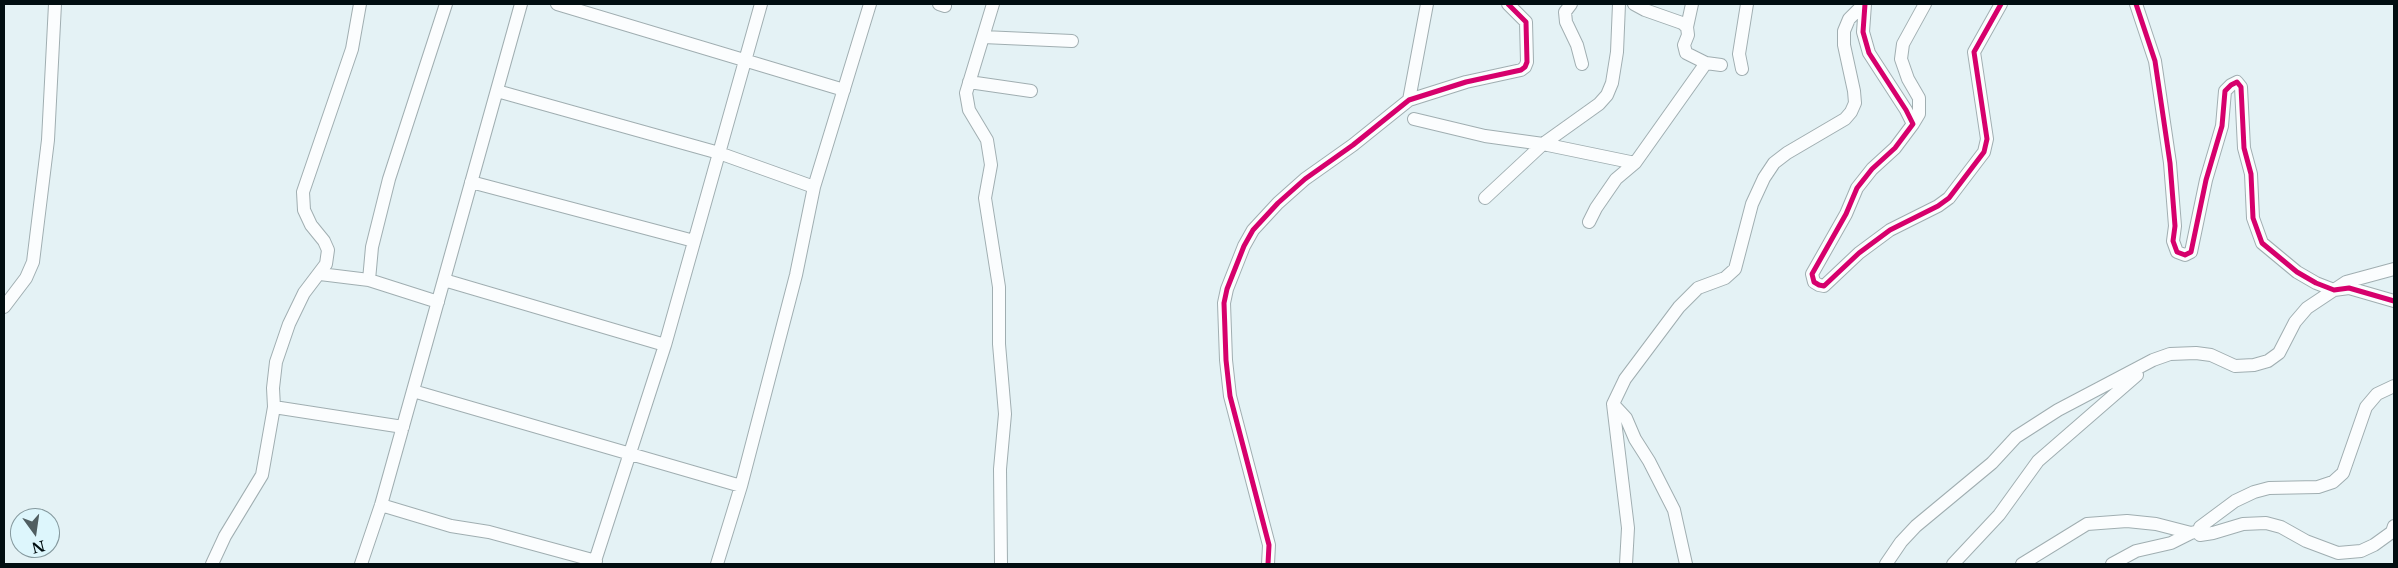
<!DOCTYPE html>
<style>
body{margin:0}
#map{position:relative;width:2398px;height:568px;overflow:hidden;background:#e4f2f5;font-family:"Libre Baskerville",serif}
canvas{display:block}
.frame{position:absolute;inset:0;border:5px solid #010e11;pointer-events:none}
.north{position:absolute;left:10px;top:508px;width:50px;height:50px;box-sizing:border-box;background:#ddf6fc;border:1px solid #85999e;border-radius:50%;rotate:166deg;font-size:14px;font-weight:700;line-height:20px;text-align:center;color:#010e11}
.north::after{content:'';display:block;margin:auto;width:18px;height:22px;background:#505e61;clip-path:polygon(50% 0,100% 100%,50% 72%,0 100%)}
</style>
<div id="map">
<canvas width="2398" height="568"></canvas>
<div class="frame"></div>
<div class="north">N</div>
</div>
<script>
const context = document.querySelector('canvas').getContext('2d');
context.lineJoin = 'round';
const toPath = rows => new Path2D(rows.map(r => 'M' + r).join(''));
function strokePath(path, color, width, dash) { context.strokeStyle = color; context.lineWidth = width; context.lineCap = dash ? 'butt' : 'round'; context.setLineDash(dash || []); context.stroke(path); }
const minor = toPath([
 [557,4,844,90],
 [939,4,945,6],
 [993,4,966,93,969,110,987,140,991,165,985,198,999,287,999,344,1005,414,1000,469,1001,564],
 [1571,4,1565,12,1566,22,1577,45,1582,64],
 [1634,4,1645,10,1682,23,1687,27,1688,35,1684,45,1686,53,1706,63],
 [1865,4,1863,32,1869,53,1906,110,1913,124,1895,148,1872,169,1857,188,1846,214,1812,274,1814,282,1819,285,1824,286,1859,253,1890,230,1938,206,1949,198,1984,152,1987,139,1974,52,2001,4],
 [2136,4,2155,61,2170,163,2175,226,2173,241,2177,252,2185,255,2191,252,2206,180,2222,126,2225,91,2231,85,2237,82,2241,87,2244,148,2251,174,2253,218,2262,243,2297,272,2316,283,2334,290,2349,288,2394,301],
 [1687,27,1692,4],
 [983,37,1072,41],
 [1742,69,1739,54,1747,4],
 [969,82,1031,91],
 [497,91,719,153,814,187],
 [1409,100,1427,4],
 [1414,119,1485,136,1543,144,1635,163],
 [1913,124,1919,114,1919,98,1908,79,1901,59,1903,44,1925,4],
 [471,182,694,241],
 [1485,198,1543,144,1599,104,1607,95,1612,83,1617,52,1619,4],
 [1589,222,1596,208,1616,179,1635,163,1706,63,1721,65],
 [320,274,369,280,438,302],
 [369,280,372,247,389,179,446,4],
 [444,280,665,345],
 [4,307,26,278,33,262,48,140,55,4],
 [2394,386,2377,394,2366,407,2343,473,2333,482,2318,487,2269,488,2254,492,2235,501,2200,527,2199,531,2200,535,2213,533,2243,524,2266,523,2281,527,2306,541,2338,553,2361,551,2374,545,2392,532,2394,526],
 [413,391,741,486],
 [1613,404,1625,379,1679,307,1698,288,1725,278,1735,269,1752,204,1764,178,1774,163,1787,153,1845,119,1851,112,1855,103,1854,91,1844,45,1844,31,1849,19,1864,4],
 [274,407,403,427],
 [381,505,451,526,489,532,596,561],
 [212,564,225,536,262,475,274,407,273,388,276,362,289,324,304,293,326,264,328,250,324,241,311,225,304,210,303,192,352,49,360,4],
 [361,564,381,505,521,4],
 [594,564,665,345,761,4],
 [717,564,741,486,796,275,814,187,870,4],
 [1268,564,1269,545,1230,396,1226,360,1224,303,1227,289,1244,246,1253,230,1278,203,1305,179,1353,145,1409,100,1466,82,1521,70,1525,67,1527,62,1526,22,1508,4],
 [1626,564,1628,528,1613,404,1626,418,1635,439,1649,461,1674,510,1686,564],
 [1886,564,1901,542,1916,526,1992,463,2016,437,2058,410,2153,360,2170,354,2196,353,2211,355,2235,366,2254,365,2268,361,2279,353,2295,322,2307,308,2346,282,2394,269],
 [1953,564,1999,515,2038,461,2137,375],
 [2022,564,2087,524,2127,521,2156,524,2191,533,2199,531],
 [2112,564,2136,551,2171,543,2191,533]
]);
const cycleway = toPath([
 [1865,4,1863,32,1869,53,1906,110,1913,124,1895,148,1872,169,1857,188,1846,214,1812,274,1814,282,1819,285,1824,286,1859,253,1890,230,1938,206,1949,198,1984,152,1987,139,1974,52,2001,4],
 [2136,4,2155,61,2170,163,2175,226,2173,241,2177,252,2185,255,2191,252,2206,180,2222,126,2225,91,2231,85,2237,82,2241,87,2244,148,2251,174,2253,218,2262,243,2297,272,2316,283,2334,290,2349,288,2394,301],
 [1268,564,1269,545,1230,396,1226,360,1224,303,1227,289,1244,246,1253,230,1278,203,1305,179,1353,145,1409,100,1466,82,1521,70,1525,67,1527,62,1526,22,1508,4]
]);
strokePath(minor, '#a0aeb1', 14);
strokePath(minor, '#fbfdfe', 12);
strokePath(cycleway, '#d6006c', 5);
</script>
